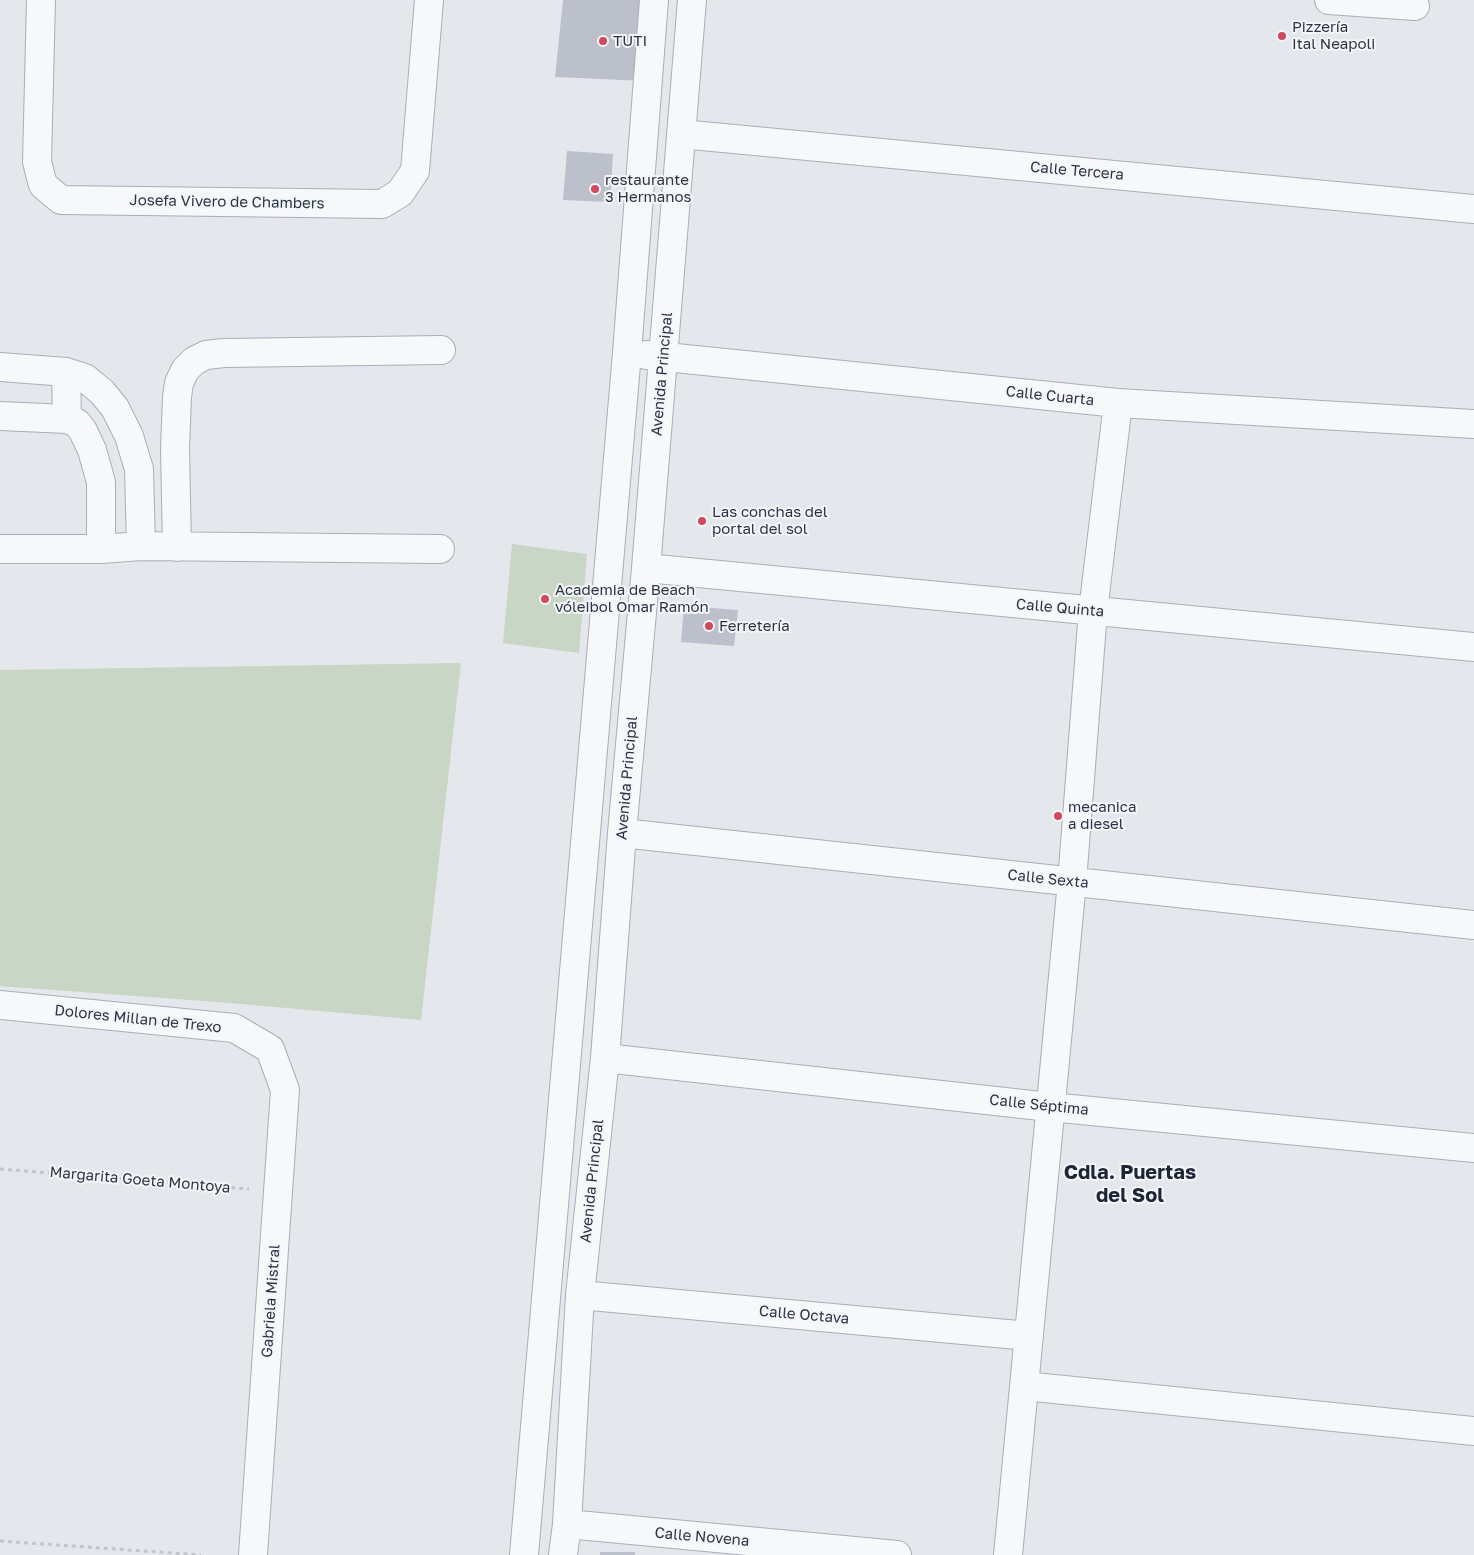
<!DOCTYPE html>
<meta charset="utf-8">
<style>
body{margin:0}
canvas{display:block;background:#e4e7ec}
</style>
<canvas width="1474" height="1555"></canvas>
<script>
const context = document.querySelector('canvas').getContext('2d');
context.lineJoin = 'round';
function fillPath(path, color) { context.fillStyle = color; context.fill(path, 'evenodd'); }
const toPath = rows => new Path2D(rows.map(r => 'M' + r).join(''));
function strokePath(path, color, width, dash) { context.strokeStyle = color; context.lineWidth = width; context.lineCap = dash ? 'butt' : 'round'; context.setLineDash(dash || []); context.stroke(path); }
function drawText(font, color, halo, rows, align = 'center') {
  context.font = font + ' "Golos Text",sans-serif'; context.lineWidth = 4; context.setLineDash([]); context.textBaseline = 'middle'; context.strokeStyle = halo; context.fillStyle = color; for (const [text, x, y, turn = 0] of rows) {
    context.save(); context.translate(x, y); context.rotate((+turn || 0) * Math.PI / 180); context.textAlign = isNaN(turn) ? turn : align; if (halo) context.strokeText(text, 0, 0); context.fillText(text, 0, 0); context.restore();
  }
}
const green = toPath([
 [512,544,587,554,579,653,503,643],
 [461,663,421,1020,230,1003,0,986,0,670]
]);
const building = toPath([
 [563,0,642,0,645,81,555,77],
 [567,151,613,154,610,202,563,200],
 [684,606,738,610,734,646,681,642],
 [600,1552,635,1552,635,1555,600,1555]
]);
const path = toPath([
 [0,1169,249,1189],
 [0,1541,201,1555]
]);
const minor = toPath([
 [41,0,37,162,43,185,61,200,382,204,400,193,415,171,429,0],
 [1329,0,1415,6],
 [681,134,1474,209],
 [646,355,1118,403,1474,424],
 [0,367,66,372,67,419],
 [66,372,85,378,102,392,115,408,129,436,139,469,141,546],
 [0,416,67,419,77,423,83,431,92,450,101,482,101,549],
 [177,547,175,448,177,397,179,383,185,370,194,361,206,355,224,353,441,350],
 [0,549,101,549,141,546,440,549],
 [646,568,1474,647],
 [622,833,1474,925],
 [0,1005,234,1028,270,1049,285,1090,253,1555],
 [605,1058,1050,1107,1474,1148],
 [580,1295,1029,1336],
 [1024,1386,1474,1431],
 [567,1524,897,1555],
 [524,1555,627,353,654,0],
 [563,1555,567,1524,580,1295,605,1058,622,833,646,568,692,0],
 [1008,1555,1072,882,1093,611,1118,403]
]);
const markers = [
 [1282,36,5,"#d1495b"],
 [603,41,5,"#d1495b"],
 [595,189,5,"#d1495b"],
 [702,521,5,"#d1495b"],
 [545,599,5,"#d1495b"],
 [709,626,5,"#d1495b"],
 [1058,816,5,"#d1495b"]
];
const poiNames = [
 ["Pizzería",1292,27],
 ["Ital Neapoli",1292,44],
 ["TUTI",613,41],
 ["restaurante",605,180],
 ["3 Hermanos",605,197],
 ["Las conchas del",712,512],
 ["portal del sol",712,529],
 ["Academia de Beach",555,590],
 ["vóleibol Omar Ramón",555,607],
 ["Ferretería",719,626],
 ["mecanica",1068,807],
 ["a diesel",1068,824]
];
const streetNames = [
 ["Calle Tercera",1077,171,5],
 ["Josefa Vivero de Chambers",227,202,1],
 ["Avenida Principal",662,374,-85],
 ["Calle Cuarta",1050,396,6],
 ["Calle Quinta",1060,608,5],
 ["Avenida Principal",627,778,-85],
 ["Calle Sexta",1048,879,6],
 ["Dolores Millan de Trexo",138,1019,6],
 ["Calle Séptima",1039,1105,6],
 ["Margarita Goeta Montoya",140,1180,5],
 ["Avenida Principal",592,1181,-84],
 ["Gabriela Mistral",271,1301,-86],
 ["Calle Octava",804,1315,5],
 ["Calle Novena",702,1537,5]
];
const districtNames = [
 ["Cdla. Puertas",1130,1173],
 ["del Sol",1130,1196]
];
fillPath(green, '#c9d6c5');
fillPath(building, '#bbc0ca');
strokePath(minor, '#a9aeb7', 30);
strokePath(path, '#c2c5cb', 3, [4, 4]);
strokePath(minor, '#f7f8fa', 28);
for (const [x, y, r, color] of markers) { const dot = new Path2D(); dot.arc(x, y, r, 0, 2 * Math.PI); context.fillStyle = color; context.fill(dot); strokePath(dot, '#f4f6f9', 2); }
drawText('15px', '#2b3445', '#f4f6f9', poiNames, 'left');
drawText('15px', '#2b3445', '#f4f6f9', streetNames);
drawText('bold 20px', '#1d2536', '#f4f6f9', districtNames);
</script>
